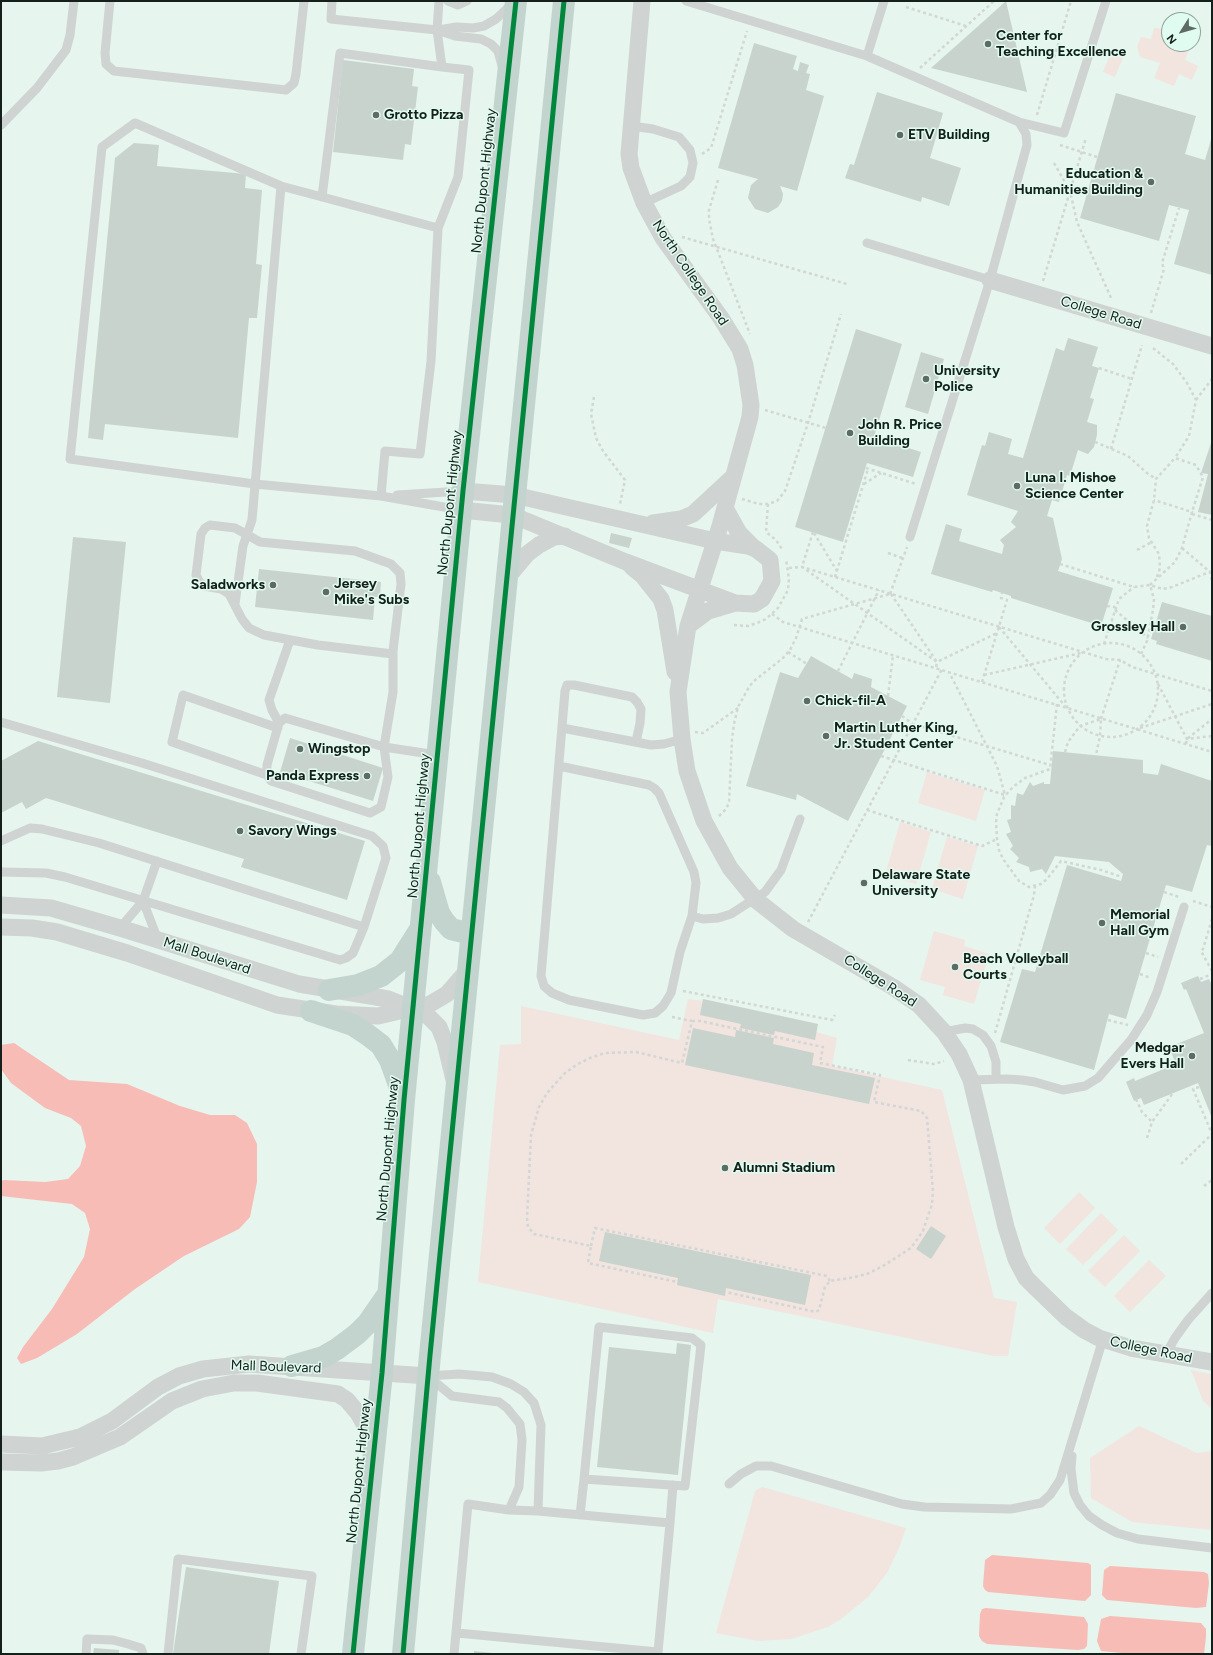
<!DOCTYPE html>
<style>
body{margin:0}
#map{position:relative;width:1213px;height:1655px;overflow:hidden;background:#e6f5ee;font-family:Figtree,sans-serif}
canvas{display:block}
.frame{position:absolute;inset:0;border:2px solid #151f1b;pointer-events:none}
.north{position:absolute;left:1161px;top:12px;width:40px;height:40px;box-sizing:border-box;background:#e0fbef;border:1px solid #8fa39a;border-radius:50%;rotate:233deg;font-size:11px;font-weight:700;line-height:16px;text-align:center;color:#151f1b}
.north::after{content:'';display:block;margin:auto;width:14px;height:18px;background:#5e6a65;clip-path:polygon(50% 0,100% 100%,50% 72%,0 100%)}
</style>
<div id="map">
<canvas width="1213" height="1655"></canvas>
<div class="frame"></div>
<div class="north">N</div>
</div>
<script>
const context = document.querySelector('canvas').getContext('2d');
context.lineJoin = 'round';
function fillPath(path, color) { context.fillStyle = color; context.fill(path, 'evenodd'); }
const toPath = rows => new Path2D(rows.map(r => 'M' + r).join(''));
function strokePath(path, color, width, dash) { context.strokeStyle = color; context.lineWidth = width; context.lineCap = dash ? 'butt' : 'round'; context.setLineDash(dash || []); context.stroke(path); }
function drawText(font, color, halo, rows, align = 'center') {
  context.font = font + ' Figtree,sans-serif'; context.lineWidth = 3; context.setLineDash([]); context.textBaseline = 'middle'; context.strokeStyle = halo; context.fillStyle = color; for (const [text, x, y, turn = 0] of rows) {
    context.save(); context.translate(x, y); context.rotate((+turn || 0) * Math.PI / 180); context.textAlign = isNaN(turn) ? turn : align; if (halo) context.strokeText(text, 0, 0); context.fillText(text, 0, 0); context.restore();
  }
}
const green = toPath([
 [1193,20,1200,23,1193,40],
 [1154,28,1169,29,1169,44,1191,44,1185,60,1198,66,1192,80,1179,74,1174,86,1154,78,1160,63,1140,57,1137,47,1141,37,1151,39],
 [1113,48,1125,53,1115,77,1103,72],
 [927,772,985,790,976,821,918,803],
 [900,822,931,832,916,884,885,875],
 [947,837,978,846,963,899,932,889],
 [934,931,965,940,964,946,989,954,974,1004,943,995,945,987,920,980],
 [688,999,702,1001,703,999,818,1024,816,1032,837,1038,832,1066,942,1090,994,1298,1017,1302,1008,1356,994,1356,718,1299,713,1333,478,1282,500,1045,521,1044,521,1006,679,1040],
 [1079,1192,1095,1208,1060,1244,1044,1228],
 [1101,1213,1118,1230,1083,1265,1066,1249],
 [1124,1235,1140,1251,1105,1287,1088,1271],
 [1149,1260,1166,1276,1130,1312,1114,1296],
 [1191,1370,1212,1374,1212,1409,1203,1401],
 [1139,1426,1197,1453,1212,1451,1212,1530,1132,1522,1091,1498,1090,1458],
 [762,1487,906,1528,899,1548,887,1573,868,1597,841,1619,828,1627,791,1639,758,1641,716,1633,755,1491]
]);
const water = toPath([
 [14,1043,69,1080,127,1084,180,1106,210,1115,235,1115,247,1123,257,1144,257,1182,250,1217,239,1229,184,1256,135,1289,77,1334,37,1358,21,1364,17,1358,23,1347,52,1309,84,1257,90,1229,85,1213,72,1204,1,1196,1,1181,4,1180,45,1182,68,1179,80,1166,86,1146,81,1126,71,1118,45,1108,11,1083,1,1069,1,1045],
 [992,1555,1088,1563,1091,1565,1091,1595,1085,1601,988,1592,985,1590,983,1586,985,1560],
 [1110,1566,1204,1572,1208,1574,1209,1583,1206,1607,1196,1608,1107,1600,1102,1595,1104,1570],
 [986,1608,1084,1617,1088,1624,1087,1646,1084,1649,1078,1650,987,1644,982,1641,979,1636,980,1614,982,1609],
 [1110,1616,1201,1623,1206,1629,1206,1637,1204,1654,1132,1654,1101,1651,1097,1641,1101,1619]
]);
const building = toPath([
 [1006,1,1027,92,931,68,985,20],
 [754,43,797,56,793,69,798,71,800,62,809,65,806,73,810,74,806,90,824,96,797,191,780,186,783,194,782,201,778,207,768,213,755,209,748,198,751,185,758,179,718,168],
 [343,60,414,69,412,86,418,87,411,145,405,144,403,160,333,152],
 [877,92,943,113,930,158,961,168,949,206,922,197,921,202,845,178,850,164,854,165],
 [1116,93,1196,116,1185,154,1205,160,1212,136,1212,275,1174,264,1189,210,1169,205,1159,241,1080,218],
 [134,143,159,145,157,166,246,174,245,188,262,190,256,264,262,265,257,318,249,318,238,438,105,424,103,440,88,438,115,158],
 [856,329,902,344,874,437,921,452,913,477,867,463,843,542,795,527],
 [1068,338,1098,347,1092,366,1099,368,1090,398,1094,399,1087,422,1097,425,1097,435,1094,447,1088,454,1078,450,1070,476,1067,475,1059,502,1052,500,1047,516,1053,518,1062,559,1058,571,1113,588,1101,626,1011,598,1011,596,993,590,992,592,931,574,946,524,962,529,959,541,1002,554,1004,545,1000,540,1016,527,1011,522,1018,511,967,495,982,445,985,446,989,432,1012,439,1008,454,1023,458,1056,348,1064,351],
 [921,352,944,359,928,414,905,407],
 [1212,440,1212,515,1198,512,1208,474,1201,473],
 [611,533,632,538,629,548,609,543],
 [73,537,126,542,110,703,57,697],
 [259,569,381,582,380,597,375,597,373,620,255,607],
 [1162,602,1212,616,1212,661,1156,644,1157,641,1151,639],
 [811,656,852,679,854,673,872,679,871,687,907,706,848,821,797,794,796,800,746,786,780,672,798,678],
 [290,738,383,768,373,801,280,772],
 [38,741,365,841,347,900,241,867,244,859,46,798,26,809,22,802,1,813,1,761],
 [1053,751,1143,760,1143,773,1158,775,1161,764,1212,781,1212,846,1207,845,1192,892,1166,885,1126,1019,1109,1014,1094,1070,1000,1042,1022,969,1035,972,1067,865,1121,881,1123,874,1109,862,1055,856,1046,874,1042,869,1030,872,1029,867,1016,862,1019,858,1010,849,1013,846,1006,834,1011,832,1007,820,1011,819,1011,805,1015,806,1017,793,1023,795,1030,782,1033,786,1044,782,1044,784,1050,784],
 [1198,976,1201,982,1209,979,1212,985,1212,1118,1198,1083,1144,1105,1141,1098,1134,1101,1126,1082,1134,1078,1135,1081,1176,1064,1169,1047,1204,1033,1186,989,1184,990,1181,983],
 [703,999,818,1024,815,1040,775,1031,774,1035,740,1028,741,1024,700,1015],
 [693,1028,735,1037,736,1030,774,1038,773,1044,814,1053,812,1065,875,1078,869,1104,685,1065],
 [931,1226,946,1236,931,1259,916,1249],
 [605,1232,811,1275,805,1305,726,1288,725,1296,677,1285,678,1278,599,1261],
 [677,1343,691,1345,678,1475,597,1467,609,1347,676,1354],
 [186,1567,279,1581,269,1654,173,1654],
 [94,1648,119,1650,119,1654,93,1654],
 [474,1651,492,1653,492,1654,474,1654]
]);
const path = toPath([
 [906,7,966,26],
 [920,68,994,1],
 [1037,115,1071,1],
 [1060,145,1097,157],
 [702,154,711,148,747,31],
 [1054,163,1070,191,1077,222,1112,300],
 [718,180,709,210,709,219,713,239,750,334],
 [682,237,847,284],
 [1043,281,1086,138],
 [1151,313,1164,269,1162,263,1179,208],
 [1153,348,1173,364,1187,383,1196,400,1189,436,1175,458],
 [1099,368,1132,379],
 [594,397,591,414,596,438,603,451,625,480,620,504],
 [1196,400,1212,379],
 [765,410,826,428],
 [1095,442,1128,456,1147,473,1156,479],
 [1111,449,1142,345],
 [866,468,916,484],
 [864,484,881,473],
 [742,499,759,504,768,504,777,501,785,491,808,423,841,314],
 [768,504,766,532,776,540,782,549],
 [1192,514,1212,520],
 [813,532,802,567,937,662,997,633],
 [814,533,837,571],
 [1182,548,1210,572,1212,581],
 [1137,550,1152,542],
 [888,553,902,558],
 [1060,564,1134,587,1150,585,1163,589,1172,587,1212,571],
 [789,568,802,567,1106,659,1120,660,1132,667,1212,691],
 [835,577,868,469],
 [1157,577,1160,568,1159,554,1149,538,1147,526,1154,500,1156,479,1175,458,1196,465,1203,477,1192,512],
 [1150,585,1175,562,1182,548,1192,512,1154,500],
 [890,594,907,547],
 [891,594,937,662,936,668],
 [1107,606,1115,607],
 [1115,610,1148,638],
 [772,614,783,622,1212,752],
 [734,625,748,626,757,623,766,619,778,608,788,590,789,579,786,559],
 [999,627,1065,706],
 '1064 690a47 47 0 1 1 94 0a47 47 0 1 1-94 0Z',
 [1104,644,1119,599,1134,587],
 [788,652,807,664],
 [1141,654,1147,641,1153,610,1154,599,1150,585],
 [838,671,879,590],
 [984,675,1081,653],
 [982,682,1007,600,1001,598,1002,593],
 [1158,684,1187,739,1212,736],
 [888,696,893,655],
 [1057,704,1050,769,1025,778,1013,787,1004,797,997,814,996,822,997,839,999,850,1003,859,1019,881,1029,887,1041,884,1047,879,1061,861,1101,870,1122,877],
 [902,716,913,724,1050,765],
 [1101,719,1120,660],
 [1140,728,1212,704],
 [695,732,703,733,738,708],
 [1186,744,1187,739,1212,719],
 [1065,752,1068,742,1080,726,1101,719,1100,736,1096,755],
 [881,756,1005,795,997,766,949,672],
 [867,810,982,846,997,839],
 [719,816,726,809,729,803,732,739,734,724,738,707,749,687,754,681,783,658,790,650,796,638,802,619,890,594],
 [1164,892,1179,897],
 [1193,901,1212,907],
 [1212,919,1203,949,1201,951,1212,971],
 [808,922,942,669],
 [1146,953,1158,957],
 [1140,974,1151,978],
 [1200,979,1212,974],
 [683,991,832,1020,835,1015],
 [672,1017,692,1021,682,1063,636,1052,605,1053,590,1058,576,1065,564,1074,547,1093,539,1107,531,1135,527,1219,528,1227,534,1234,591,1246,588,1263,677,1282],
 [1108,1020,1128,1025],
 [692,1021,700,1021,823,1047,820,1063,880,1075,874,1102,921,1111,927,1118,933,1191,932,1204,923,1231,911,1248,883,1266,867,1274,855,1277,830,1281,825,1287,819,1310,816,1312,726,1292],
 [995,1033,1034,895,1035,886],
 [908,1060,934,1064,944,1061],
 [1199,1087,1193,1089,1212,1134],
 [1136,1099,1142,1112,1152,1122],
 [1147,1138,1152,1122,1173,1093],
 [1181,1164,1212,1134],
 [1204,1186,1212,1180],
 [591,1246,595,1228,827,1276,830,1281]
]);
const lane = toPath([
 [110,1,105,53,106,64,114,71,286,90,294,83,296,74,304,1],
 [332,1,331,19,437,30,455,36,481,39,491,44,498,51,502,66],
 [448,1,458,5,467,1],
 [686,1,867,56,1019,122,1064,133,1106,1],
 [438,30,457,27,473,28,484,26,496,19,513,3],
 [867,56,884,1],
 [1,125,37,88,66,50,70,35,74,1],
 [631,126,653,129,679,137,690,150,693,163,690,177,681,186,644,203],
 [322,197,340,53,442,67],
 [438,228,458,177,469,70,442,67,437,30,439,1],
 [867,243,990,280],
 [397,495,463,491],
 [381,496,385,451,420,454,431,361,438,228,281,186,135,123,102,147,70,459,255,484,381,496,461,510],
 [910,537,990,280,1027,145,1026,134,1019,122],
 [235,604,243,546,252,520,281,186],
 [393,654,318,645,264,635,249,628,242,619,229,594,221,589,204,586,199,581,196,575,201,534,205,528,210,525,235,528,260,542,355,551,391,564,400,573,401,584,393,651,393,692,384,747,388,777,381,807,370,813,271,781,267,775,267,765,279,723,285,718,384,747,437,755],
 [1,722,142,763,372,836,383,846,386,858,364,927,353,953,346,958,340,960,65,877,46,873,1,872],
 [279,723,272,710,269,700,290,640],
 [562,728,651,745,664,744,682,739],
 [636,742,640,723,641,709,637,702,632,697,574,685,567,685,565,691,541,976,544,986,552,993,569,1000,643,1015,655,1013,663,1006,671,993,680,952,692,916],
 [559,766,649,785,654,788,659,793,694,872,696,883,692,916,703,919,718,918,731,914,765,892,781,870,800,819],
 [267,775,172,742,183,695,278,728],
 [1,841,30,828,42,829,99,843,364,927],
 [143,901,157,861],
 [120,928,143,901,158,940],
 [944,1032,965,1028,973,1029,983,1035,991,1046,996,1062,996,1079],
 [971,1080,1007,1079,1022,1080,1035,1082,1063,1090,1085,1086,1098,1078,1131,1040,1147,1015,1157,992,1184,907],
 [1166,1354,1175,1338,1188,1320,1212,1293],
 [428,1376,459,1374,492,1377,511,1384,524,1392,534,1403,541,1425,538,1511],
 [429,1377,452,1396,499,1402,507,1408,520,1424,522,1440,519,1487,509,1510],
 [1072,1456,1071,1469,1074,1493,1080,1505,1089,1516,1102,1525,1117,1533,1138,1539,1212,1548],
 [729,1484,741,1474,756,1466,771,1466,902,1504,924,1507,1011,1509,1041,1503,1050,1495,1060,1480,1103,1339],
 [580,1515,584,1479,599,1327,692,1338,701,1345,685,1486,584,1479],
 [670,1523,673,1485],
 [86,1654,87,1639,113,1640,128,1644,141,1648,143,1654],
 [168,1654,178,1559,312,1576,301,1654],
 [454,1654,468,1504,509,1510,538,1511,670,1523,658,1652,457,1633]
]);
const street = toPath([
 [642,1,629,154,631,168,644,203,663,238,721,318,740,349,745,365,751,405,750,417,720,526,688,626,678,692,682,739,687,771,704,821,730,868,756,900,793,929,893,987,919,1005,944,1032,959,1054,971,1080,1006,1227,1016,1259,1026,1278,1036,1288,1066,1317,1084,1330,1099,1338,1131,1348,1212,1362],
 [990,280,1212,346],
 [725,508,739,533,755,549],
 [461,510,512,515,626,562,735,603,754,604,762,599,772,581,770,560,756,549,748,546,715,541,514,495,463,491],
 [653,523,681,519,693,514,733,477],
 [632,567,642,575,661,599,665,610,675,672],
 [506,579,527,554,539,545,554,537,565,536],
 [688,626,708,611,735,603],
 [1,905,51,908,120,928,299,984,388,999,413,1009,429,1017,439,1027,445,1042,454,1080],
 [1,927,32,928,57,932,127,953,277,1005,336,1014,378,1016,430,1004,447,994,467,971],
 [1,1444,42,1446,80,1437,112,1421,158,1387,179,1376,203,1369,249,1364,428,1376],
 [1,1462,41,1463,58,1461,73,1457,120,1437,172,1401,202,1389,234,1383,257,1383,338,1394,347,1400,358,1413,374,1442]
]);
const highway = toPath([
 [430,882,439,913,444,921,451,929,471,934],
 [329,990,358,985,381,976,400,961,419,931],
 [311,1011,353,1025,368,1035,381,1045,390,1060,402,1093],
 [292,1366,323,1357,337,1349,357,1334,368,1323,388,1294],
 [353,1654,382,1373,404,1100,463,491,516,1],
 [403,1654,430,1355,564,1]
]);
const cycleway = toPath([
 [353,1654,382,1373,404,1100,463,491,516,1],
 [403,1654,430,1355,564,1]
]);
const markers = [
 [988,44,4,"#5e6a65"],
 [376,115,4,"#5e6a65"],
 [900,135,4,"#5e6a65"],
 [1151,182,4,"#5e6a65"],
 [926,379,4,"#5e6a65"],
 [850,433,4,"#5e6a65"],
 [1017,486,4,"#5e6a65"],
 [273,585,4,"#5e6a65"],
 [326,592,4,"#5e6a65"],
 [1183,627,4,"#5e6a65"],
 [807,701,4,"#5e6a65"],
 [826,736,4,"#5e6a65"],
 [300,749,4,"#5e6a65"],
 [367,776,4,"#5e6a65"],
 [240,831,4,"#5e6a65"],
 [864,883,4,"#5e6a65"],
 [1102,923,4,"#5e6a65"],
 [955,967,4,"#5e6a65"],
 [1192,1056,4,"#5e6a65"],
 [725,1168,4,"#5e6a65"]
];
const poiNames = [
 ["Center for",996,36],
 ["Teaching Excellence",996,52],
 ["Grotto Pizza",384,115],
 ["ETV Building",908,135],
 ["Education &",1143,174,"right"],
 ["Humanities Building",1143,190,"right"],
 ["University",934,371],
 ["Police",934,387],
 ["John R. Price",858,425],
 ["Building",858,441],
 ["Luna I. Mishoe",1025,478],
 ["Science Center",1025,494],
 ["Jersey",334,584],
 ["Mike's Subs",334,600],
 ["Saladworks",265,585,"right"],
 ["Grossley Hall",1175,627,"right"],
 ["Chick-fil-A",815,701],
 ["Martin Luther King,",834,728],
 ["Jr. Student Center",834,744],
 ["Wingstop",308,749],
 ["Panda Express",359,776,"right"],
 ["Savory Wings",248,831],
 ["Delaware State",872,875],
 ["University",872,891],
 ["Memorial",1110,915],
 ["Hall Gym",1110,931],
 ["Beach Volleyball",963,959],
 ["Courts",963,975],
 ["Medgar",1184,1048,"right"],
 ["Evers Hall",1184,1064,"right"],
 ["Alumni Stadium",733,1168]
];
const streetNames = [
 ["North Dupont Highway",484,181,-84],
 ["North College Road",690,273,56],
 ["College Road",1101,313,17],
 ["North Dupont Highway",450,503,-84],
 ["North Dupont Highway",419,826,-85],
 ["Mall Boulevard",207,956,18],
 ["College Road",880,981,33],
 ["North Dupont Highway",388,1149,-85],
 ["College Road",1151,1350,12],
 ["Mall Boulevard",276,1367,2],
 ["North Dupont Highway",359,1471,-84]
];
fillPath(green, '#f2e4df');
fillPath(water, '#f7bcb6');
fillPath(building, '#c8d3ce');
strokePath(path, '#d2d6d4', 2.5, [3, 3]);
strokePath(lane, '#cfd3d1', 9);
strokePath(street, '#cfd3d1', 17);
strokePath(highway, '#c3d4cf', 22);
strokePath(cycleway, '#00873e', 5);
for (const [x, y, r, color] of markers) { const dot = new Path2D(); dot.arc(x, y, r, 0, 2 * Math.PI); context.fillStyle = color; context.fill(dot); strokePath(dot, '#e0fbef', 1.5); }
drawText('bold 14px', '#151f1b', '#e0fbef', poiNames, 'left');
drawText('14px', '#151f1b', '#e0fbef', streetNames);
</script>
